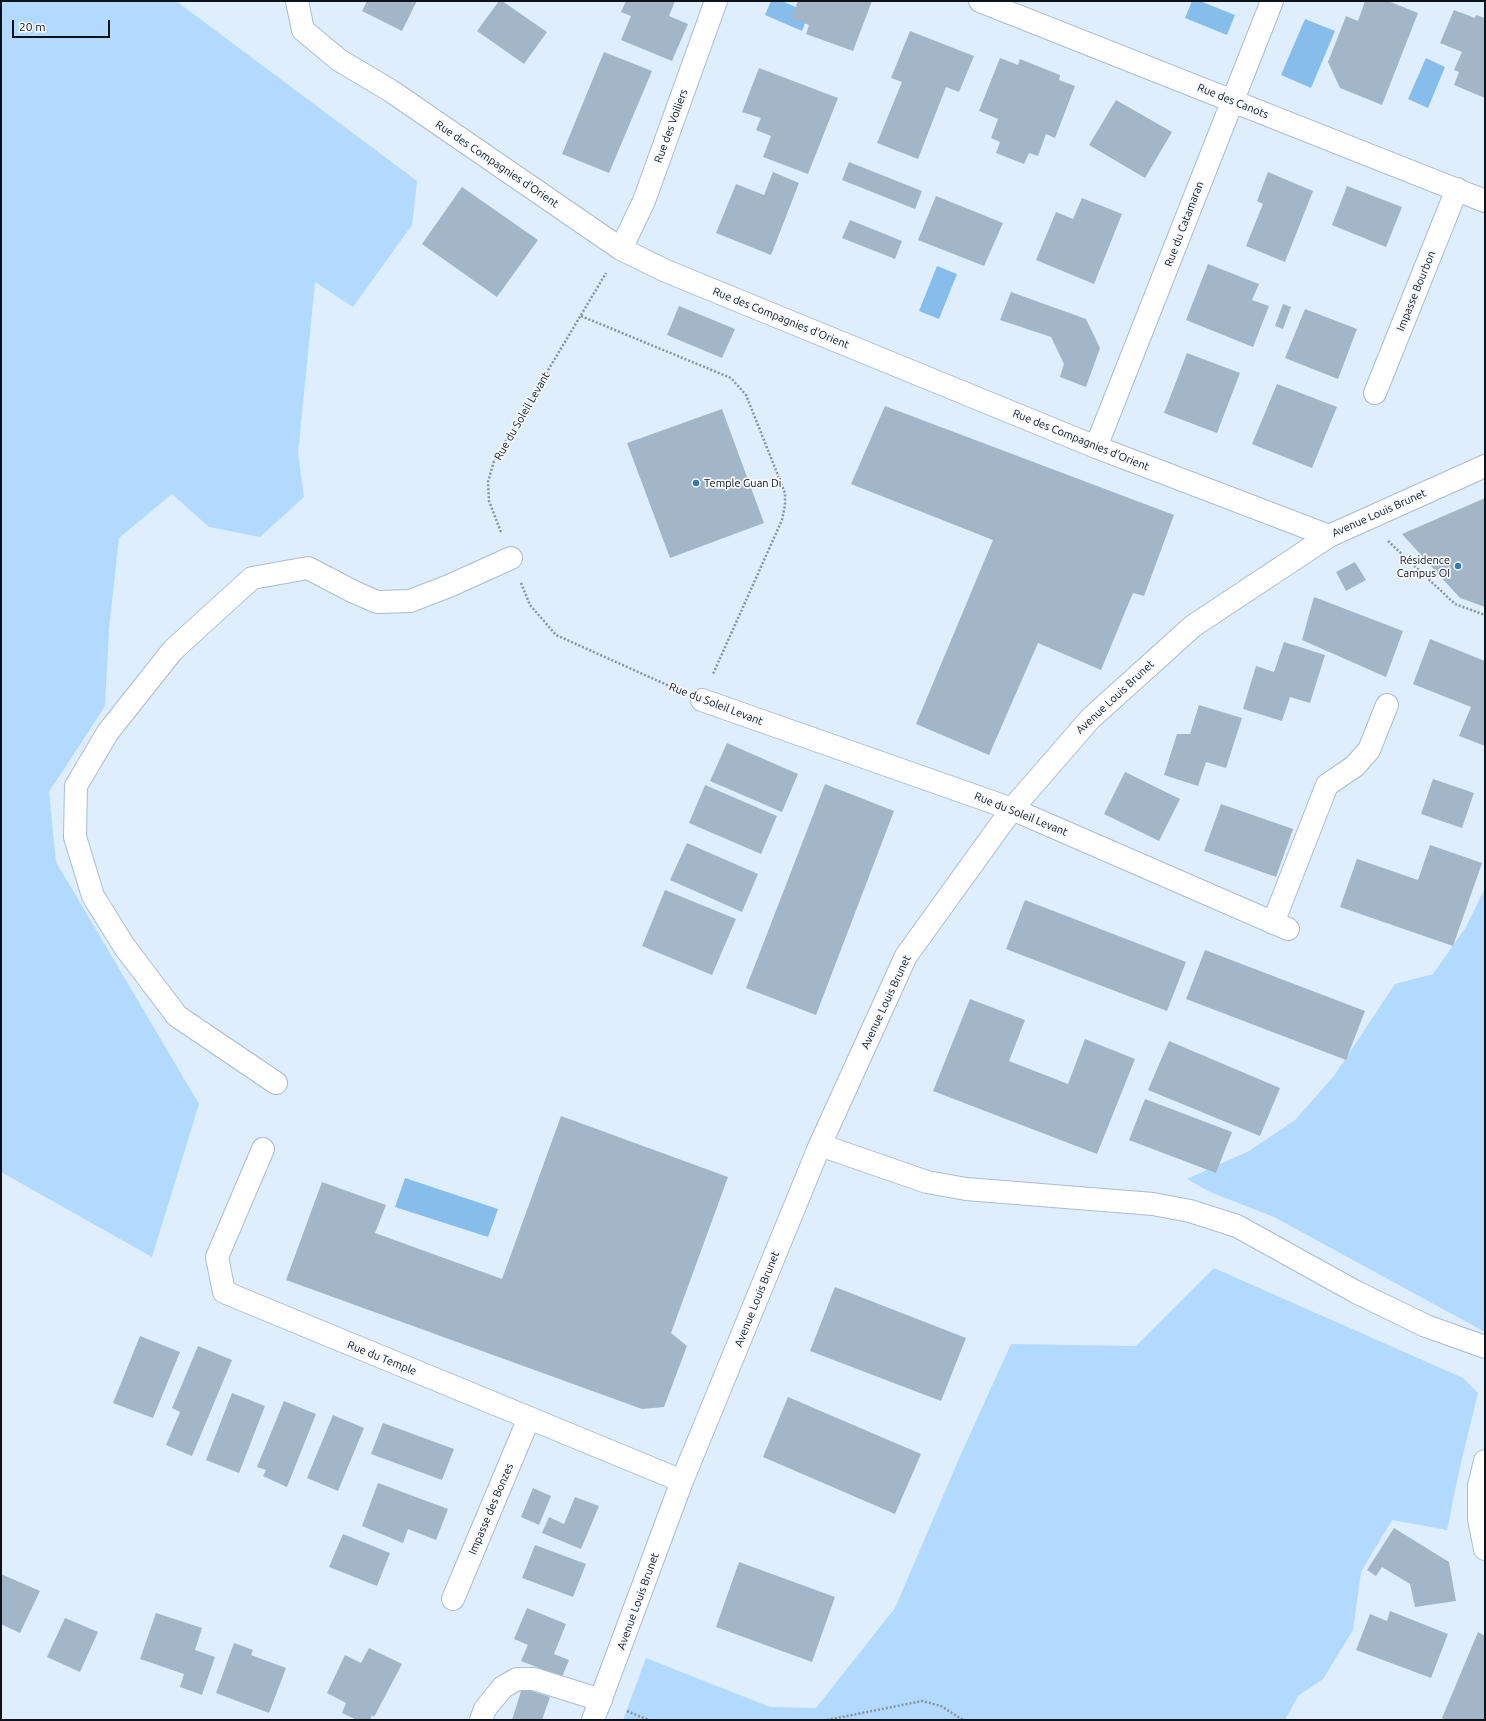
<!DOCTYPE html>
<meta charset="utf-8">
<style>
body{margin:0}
#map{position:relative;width:1486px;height:1721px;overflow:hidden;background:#deeefc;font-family:Ubuntu,sans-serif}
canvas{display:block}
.frame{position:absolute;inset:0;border:2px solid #0c1319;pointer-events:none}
.scale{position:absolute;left:12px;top:20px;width:98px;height:18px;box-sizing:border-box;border:2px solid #0c1319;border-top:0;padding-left:5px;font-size:12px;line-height:14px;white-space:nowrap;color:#0c1319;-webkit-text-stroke:3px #f6fafd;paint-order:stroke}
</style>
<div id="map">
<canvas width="1486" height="1721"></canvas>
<div class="frame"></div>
<div class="scale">20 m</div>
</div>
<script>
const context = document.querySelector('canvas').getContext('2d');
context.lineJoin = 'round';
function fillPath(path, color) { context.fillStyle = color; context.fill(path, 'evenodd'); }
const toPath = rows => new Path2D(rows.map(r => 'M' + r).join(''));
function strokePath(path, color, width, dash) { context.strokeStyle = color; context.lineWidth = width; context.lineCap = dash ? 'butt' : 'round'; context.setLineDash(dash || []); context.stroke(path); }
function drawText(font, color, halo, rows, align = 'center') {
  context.font = font + ' Ubuntu,sans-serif'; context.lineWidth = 3.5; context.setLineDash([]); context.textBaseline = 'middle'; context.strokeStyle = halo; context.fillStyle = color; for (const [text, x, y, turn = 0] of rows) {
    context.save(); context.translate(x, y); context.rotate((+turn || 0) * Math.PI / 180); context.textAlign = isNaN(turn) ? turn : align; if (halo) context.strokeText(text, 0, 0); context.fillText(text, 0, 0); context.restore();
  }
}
const green = toPath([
 [1,1,176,1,417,181,412,225,353,307,315,282,298,453,304,497,260,537,209,527,172,494,119,538,109,629,105,706,49,792,56,862,199,1104,152,1257,1,1172],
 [1485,888,1485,1332,1274,1217,1210,1192,1187,1179,1249,1151,1295,1120,1334,1076,1395,984,1433,974,1466,927],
 [1214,1268,1463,1378,1478,1393,1459,1471,1447,1530,1392,1520,1361,1572,1353,1630,1323,1679,1298,1696,1285,1720,623,1720,646,1658,770,1707,816,1708,895,1608,961,1454,1011,1344,1136,1346]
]);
const water = toPath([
 [771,1,782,1,809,13,802,31,765,15],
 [1192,1,1200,1,1235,15,1227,35,1185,18],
 [1305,19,1335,31,1311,88,1281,75],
 [1426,58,1445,67,1428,108,1408,99],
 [937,266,957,274,939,319,919,311],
 [405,1178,498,1209,488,1237,395,1207]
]);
const building = toPath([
 [367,1,417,1,402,31,362,11],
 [499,1,502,1,547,32,524,64,477,31],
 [626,1,675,1,669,16,688,24,672,61,621,40,631,16,621,12],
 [798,1,872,1,853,51,806,34,809,25,791,18],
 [1365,1,1388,1,1418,13,1382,105,1340,88,1328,62,1346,16,1358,21],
 [1454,10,1475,18,1476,15,1485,18,1485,98,1454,85,1459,72,1454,70,1462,52,1440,43],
 [910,31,974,56,959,92,946,87,918,159,877,143,902,82,891,78],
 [604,52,652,71,609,173,562,154],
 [1000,58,1018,65,1020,59,1060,75,1059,80,1075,86,1055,138,1046,134,1038,156,1029,153,1024,164,996,153,1000,142,991,138,998,119,979,111],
 [759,68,838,98,808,174,763,157,771,136,756,130,761,118,742,112],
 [1116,100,1172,132,1145,178,1089,145],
 [849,162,922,191,915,209,842,180],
 [773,172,799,183,771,255,716,233,736,184,764,195],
 [1268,172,1313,191,1285,262,1246,246,1263,204,1257,201],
 [1347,186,1402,207,1386,247,1332,225],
 [462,187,538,240,497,297,422,244],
 [936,196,1003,223,984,266,918,240],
 [1082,198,1122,214,1094,284,1036,260,1056,212,1073,219],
 [850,220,902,241,895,259,842,238],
 [1208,264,1259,284,1252,300,1269,306,1253,347,1186,320],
 [1011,292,1086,319,1100,348,1086,387,1060,377,1064,364,1051,337,1000,320],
 [1283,304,1291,307,1283,329,1275,326],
 [679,306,735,329,722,358,667,335],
 [1305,309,1357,329,1338,379,1285,358],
 [1187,353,1240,373,1217,433,1164,413],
 [1277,384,1337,407,1312,468,1252,444],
 [885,406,1174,515,1144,596,1133,593,1101,670,1038,643,989,755,916,724,993,540,851,484],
 [722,409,764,523,670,558,627,443],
 [1485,498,1485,607,1460,598,1402,534],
 [1355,562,1366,580,1346,591,1336,572],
 [1314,597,1403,631,1386,677,1302,640],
 [1430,639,1485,661,1485,746,1459,736,1471,707,1413,684],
 [1284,642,1325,655,1310,703,1290,697,1282,721,1243,709,1256,666,1274,672],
 [1199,705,1242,718,1226,768,1206,762,1198,786,1164,775,1177,734,1190,734],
 [727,743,798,774,782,812,710,781],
 [1125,772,1180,799,1159,841,1104,814],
 [1433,779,1474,793,1462,828,1421,814],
 [825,784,894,811,816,1015,746,988],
 [705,785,777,816,761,854,689,823],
 [1221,804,1293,829,1276,877,1204,851],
 [687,843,758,874,742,912,670,880],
 [1430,845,1482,863,1453,946,1340,907,1357,859,1418,880],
 [665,890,736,919,712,975,642,946],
 [1025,900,1186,962,1167,1011,1006,949],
 [1205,950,1365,1011,1346,1060,1186,999],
 [970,999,1025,1020,1009,1061,1068,1084,1085,1039,1135,1059,1097,1154,933,1091],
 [1169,1041,1280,1088,1260,1136,1148,1090],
 [1145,1099,1232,1132,1216,1173,1129,1140],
 [561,1116,728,1177,671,1333,687,1346,664,1407,642,1409,286,1280,322,1182,386,1205,375,1233,502,1279],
 [835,1287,966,1338,941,1401,810,1351],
 [140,1336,180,1352,153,1418,113,1403],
 [198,1346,232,1360,192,1456,166,1445,180,1412,172,1408],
 [232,1393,265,1406,239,1473,206,1460],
 [788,1397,921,1454,895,1514,763,1457],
 [284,1401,316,1414,287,1487,263,1476,266,1470,257,1467],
 [333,1415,364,1428,338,1491,307,1478],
 [383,1423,454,1449,442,1480,371,1454],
 [378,1483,448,1509,436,1540,408,1529,403,1543,362,1526],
 [533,1488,551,1496,539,1525,521,1517],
 [575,1497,599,1506,581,1549,542,1533,549,1517,564,1524],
 [1394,1528,1449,1562,1456,1601,1415,1607,1410,1584,1382,1567,1376,1576,1367,1570],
 [343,1534,390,1553,377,1586,329,1567],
 [535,1545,586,1564,573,1597,522,1578],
 [739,1562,835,1597,812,1662,716,1627],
 [1,1574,40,1591,20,1633,1,1624],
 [527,1608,566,1624,554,1654,569,1660,562,1677,521,1661,528,1645,514,1639],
 [1390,1611,1448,1634,1431,1678,1356,1650,1370,1614,1387,1621],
 [156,1613,202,1628,195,1650,215,1657,202,1695,180,1687,184,1674,140,1659],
 [65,1618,98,1632,80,1672,47,1657],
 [1478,1632,1485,1636,1485,1720,1446,1720,1442,1718],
 [234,1643,253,1650,251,1655,286,1668,269,1713,216,1693],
 [369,1648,402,1664,374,1717,372,1715,370,1720,357,1720,342,1713,346,1703,327,1693,345,1655,361,1663],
 [522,1688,550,1697,542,1720,512,1720]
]);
const path = toPath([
 [581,316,731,378,746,395,785,493,785,505,782,520,713,674],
 [501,532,489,501,488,482,494,461,606,273],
 [1388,541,1455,604,1485,615],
 [521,583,530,605,556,635,676,689],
 [627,1711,649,1720],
 [827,1720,922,1701,941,1706,963,1720]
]);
const minor = toPath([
 [297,1,303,30,339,60,391,91,621,249,666,271,1096,447,1329,536],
 [980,1,1485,201],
 [621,249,644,201,716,1],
 [1375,393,1457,189],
 [1096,447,1272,1],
 [702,700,1012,809,1288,929],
 [1273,923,1327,785,1355,766,1369,750,1387,705],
 [276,1083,177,1016,124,946,93,896,75,837,76,786,108,732,173,650,252,578,308,568,354,592,377,602,410,601,449,586,511,558],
 [820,1145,927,1182,966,1189,1153,1204,1190,1211,1237,1226,1356,1292,1426,1326,1485,1347],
 [263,1149,217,1257,224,1292,682,1481],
 [1485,1461,1479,1486,1479,1519,1485,1549],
 [453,1599,529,1418],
 [481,1720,485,1709,503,1687,517,1679,534,1679,601,1700],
 [593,1720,682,1481,820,1145,906,956,1012,809,1090,719,1193,626,1329,536,1485,466]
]);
const markers = [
 [696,483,4,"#357aaf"],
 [1458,566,4,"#357aaf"]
];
const streetNames = [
 ["Rue des Canots",1233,101,22],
 ["Rue des Voiliers",671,126,-70],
 ["Rue des Compagnies d'Orient",497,164,34],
 ["Rue du Catamaran",1184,224,-69],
 ["Impasse Bourbon",1416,291,-68],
 ["Rue des Compagnies d'Orient",781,318,22],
 ["Rue du Soleil Levant",522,416,-60],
 ["Rue des Compagnies d'Orient",1081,440,22],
 ["Avenue Louis Brunet",1379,513,-24],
 ["Avenue Louis Brunet",1115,697,-43],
 ["Rue du Soleil Levant",716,704,21],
 ["Rue du Soleil Levant",1021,814,22],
 ["Avenue Louis Brunet",886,1002,-65],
 ["Avenue Louis Brunet",757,1299,-68],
 ["Rue du Temple",382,1358,22],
 ["Impasse des Bonzes",491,1509,-67],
 ["Avenue Louis Brunet",638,1601,-70]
];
const poiNames = [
 ["Temple Guan Di",704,483],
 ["Résidence",1450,560,"right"],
 ["Campus OI",1450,573,"right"]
];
fillPath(green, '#b2dafe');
fillPath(water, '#87bdeb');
fillPath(building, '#a3b6c7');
strokePath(minor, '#aabdce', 24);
strokePath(path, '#87939e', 2.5, [2, 2]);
strokePath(minor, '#fff', 22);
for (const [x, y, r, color] of markers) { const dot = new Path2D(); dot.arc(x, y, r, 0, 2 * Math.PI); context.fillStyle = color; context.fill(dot); strokePath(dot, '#f6fafd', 1.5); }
drawText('11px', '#0c1319', '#f6fafd', streetNames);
drawText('11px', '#0c1319', '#f6fafd', poiNames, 'left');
</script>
